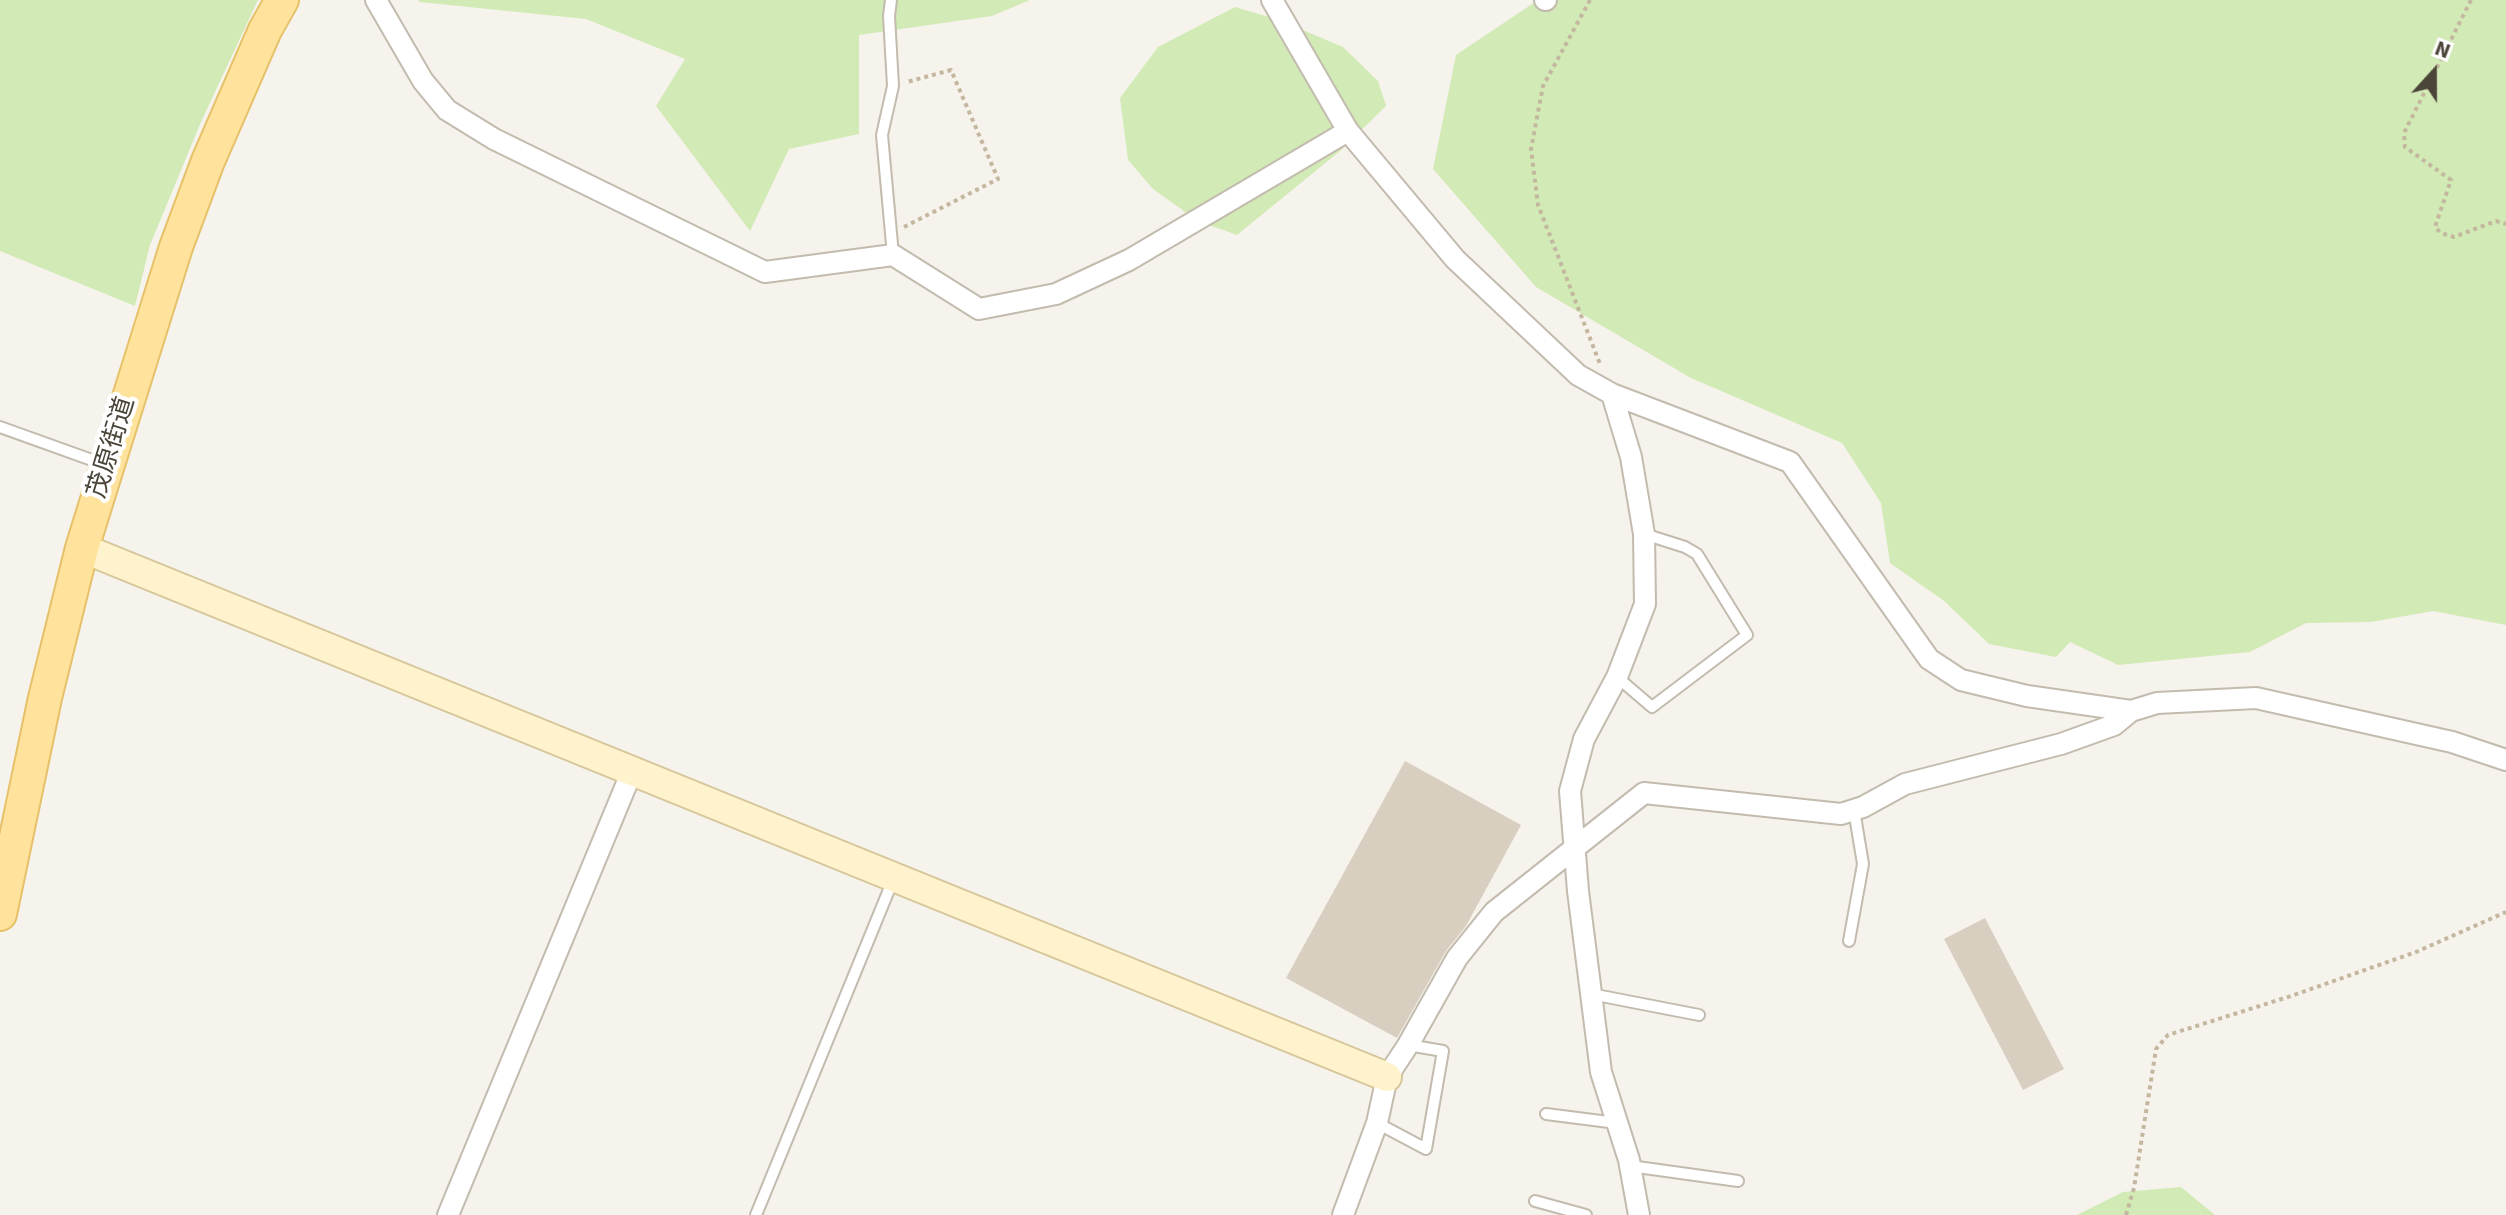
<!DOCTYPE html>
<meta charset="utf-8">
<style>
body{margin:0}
#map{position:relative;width:2506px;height:1215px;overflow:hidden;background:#f6f3ec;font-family:"Source Sans 3",sans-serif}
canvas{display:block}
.north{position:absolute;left:2394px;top:32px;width:80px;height:80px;-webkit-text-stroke:6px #fff;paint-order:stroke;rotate:21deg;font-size:22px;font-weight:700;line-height:32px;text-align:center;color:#4b4439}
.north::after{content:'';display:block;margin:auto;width:28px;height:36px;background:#4b4439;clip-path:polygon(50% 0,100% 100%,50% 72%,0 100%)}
</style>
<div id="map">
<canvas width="2506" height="1215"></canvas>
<div class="north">N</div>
</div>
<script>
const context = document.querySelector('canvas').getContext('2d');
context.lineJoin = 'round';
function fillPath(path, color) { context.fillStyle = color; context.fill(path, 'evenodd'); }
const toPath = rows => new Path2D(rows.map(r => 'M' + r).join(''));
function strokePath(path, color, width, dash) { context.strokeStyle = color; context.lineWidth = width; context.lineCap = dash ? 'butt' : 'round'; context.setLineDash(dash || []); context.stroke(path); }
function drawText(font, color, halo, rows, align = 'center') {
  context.font = font + ' "Source Sans 3","Noto Sans JP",sans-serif'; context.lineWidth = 8; context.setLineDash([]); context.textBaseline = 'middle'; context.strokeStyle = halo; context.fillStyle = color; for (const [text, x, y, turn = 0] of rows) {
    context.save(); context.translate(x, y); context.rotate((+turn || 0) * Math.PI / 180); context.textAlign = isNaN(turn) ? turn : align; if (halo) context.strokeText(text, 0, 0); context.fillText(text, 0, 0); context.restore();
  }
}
const green = toPath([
 [0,0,258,0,201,122,150,245,135,306,0,251],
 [418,0,1030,0,992,16,859,35,859,134,789,149,750,231,656,106,685,59,586,19,420,2],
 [1538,0,2506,0,2506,625,2433,611,2371,622,2306,623,2250,652,2118,665,2070,642,2056,657,1989,644,1944,601,1890,563,1881,503,1842,443,1691,378,1536,287,1433,169,1456,55],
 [1235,7,1279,20,1343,47,1378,81,1386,106,1340,151,1237,235,1198,221,1153,189,1128,160,1120,98,1158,47],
 [2181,1187,2215,1215,2077,1215,2123,1192]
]);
const building = toPath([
 [1405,761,1521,825,1466,926,1446,951,1397,1038,1286,978],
 [1985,918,2064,1069,2023,1090,1944,939]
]);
const path = toPath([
 [1590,0,1543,86,1531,149,1538,205,1600,364],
 [2471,0,2404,133,2405,147,2451,180,2435,227,2441,233,2454,237,2496,221,2506,224],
 [904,227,998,179,951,70,907,82],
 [2126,1215,2134,1188,2156,1049,2168,1035,2291,996,2416,952,2506,912]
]);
const lane = toPath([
 [891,0,889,16,893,86,882,135,893,255],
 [0,427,103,464],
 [1617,677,1652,707,1747,635,1697,554,1685,547,1644,534],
 [1849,941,1863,864,1854,810],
 [1591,994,1699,1015],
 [1546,1114,1617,1123],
 [1377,1123,1426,1149,1443,1051,1408,1045],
 [1630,1166,1738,1181],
 [1535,1201,1586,1215],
 [756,1215,893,880]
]);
const street = toPath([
 [376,0,423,81,447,110,494,139,765,272,893,255,979,309,1056,294,1129,260,1348,131],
 [1272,0,1348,131,1455,259,1578,375,1612,394,1790,462,1929,659,1961,680,2027,696,2131,711],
 [1545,0,1546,0],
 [1612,394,1631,457,1644,534,1645,604,1617,677,1584,739,1570,791,1578,891,1601,1072,1629,1160,1639,1215],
 [448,1215,632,771],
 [1343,1215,1377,1123,1387,1077,1408,1045,1457,958,1494,912,1644,793,1841,814,1863,807,1905,784,2061,744,2114,725,2131,711,2157,703,2256,698,2452,742,2506,760]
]);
const secondary = toPath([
 [82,548,1387,1077]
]);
const primary = toPath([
 [0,914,45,698,82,548,176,247,208,161,265,30,282,0]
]);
const streetNames = [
 ["茂原街道",113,448,-73]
];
fillPath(green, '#d2eab5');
fillPath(building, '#d8cfc1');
strokePath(lane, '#c2bbae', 14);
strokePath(street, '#c2bbae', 24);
strokePath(secondary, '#d6c79b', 32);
strokePath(primary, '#e6c16a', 36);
strokePath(path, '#c4b79f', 4, [4, 4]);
strokePath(lane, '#fff', 10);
strokePath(street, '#fff', 20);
strokePath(secondary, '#fff3cd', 28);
strokePath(primary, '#ffe39c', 32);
drawText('26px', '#4b4439', '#fff', streetNames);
</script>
